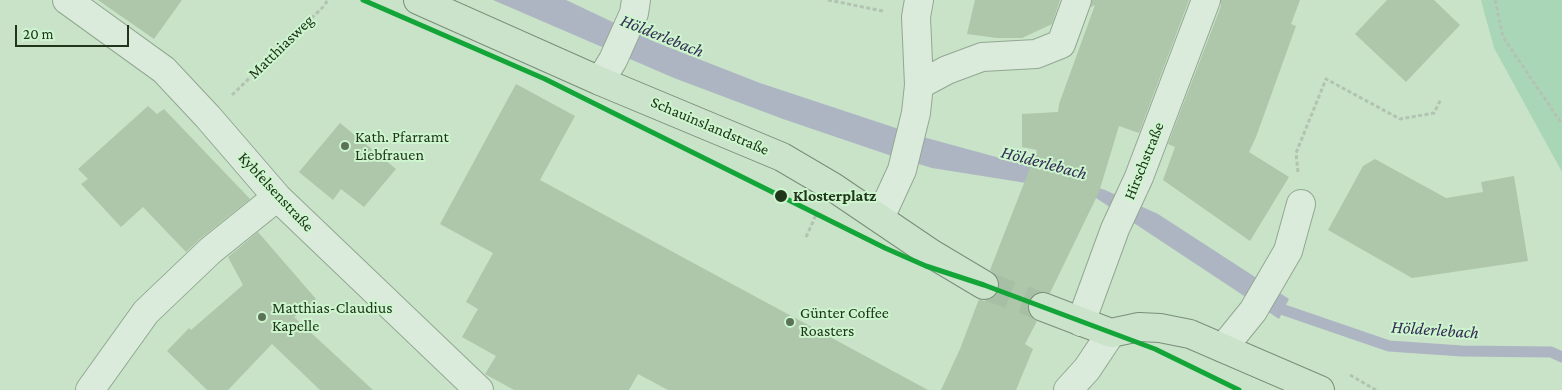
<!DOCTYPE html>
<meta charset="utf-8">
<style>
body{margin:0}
#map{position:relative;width:1562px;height:390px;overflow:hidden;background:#c8e3c8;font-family:"Crimson Pro",serif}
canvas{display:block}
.scale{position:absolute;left:15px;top:25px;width:114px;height:22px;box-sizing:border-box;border:2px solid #21351b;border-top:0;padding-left:6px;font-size:15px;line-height:18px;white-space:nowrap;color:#21351b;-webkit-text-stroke:4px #cdf6ce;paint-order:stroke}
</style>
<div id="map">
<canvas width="1562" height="390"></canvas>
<div class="scale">20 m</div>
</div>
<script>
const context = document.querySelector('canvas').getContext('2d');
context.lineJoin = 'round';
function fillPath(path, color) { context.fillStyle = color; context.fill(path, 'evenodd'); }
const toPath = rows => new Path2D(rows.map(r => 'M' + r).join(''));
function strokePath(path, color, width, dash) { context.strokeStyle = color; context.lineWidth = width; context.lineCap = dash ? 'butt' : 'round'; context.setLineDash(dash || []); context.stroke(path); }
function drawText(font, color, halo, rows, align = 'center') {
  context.font = font + ' "Crimson Pro",serif'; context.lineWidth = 4; context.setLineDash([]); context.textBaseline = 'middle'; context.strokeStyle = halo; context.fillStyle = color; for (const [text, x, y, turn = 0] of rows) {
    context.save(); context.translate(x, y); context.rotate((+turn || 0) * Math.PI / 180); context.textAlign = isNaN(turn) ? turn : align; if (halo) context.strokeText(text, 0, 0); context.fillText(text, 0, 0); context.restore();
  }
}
const green = toPath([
 [1481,0,1562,0,1562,172,1494,48]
]);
const water = toPath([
 [493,0,566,0,655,42,760,83,923,137,1040,169,1105,190,1158,214,1289,299,1279,319,1096,198,1064,189,932,168,889,155,783,119,674,78]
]);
const stream = toPath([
 [1272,302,1284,310,1389,346,1462,351,1551,352,1562,357]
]);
const building = toPath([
 [98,0,182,0,154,39],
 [975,0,1060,0,1052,24,1022,38,997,38,967,34],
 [1092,0,1189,0,1139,133,1119,126,1099,192,1050,293,1040,292,1034,295,1029,301,1028,310,1031,316,1037,321,1025,344,1033,349,1016,390,941,390,960,349,979,299,984,301,991,299,998,293,1000,286,998,278,990,270,1037,150,1022,147,1022,114,1058,112,1059,104,1095,5,1091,7],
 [1221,0,1300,0,1291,24,1296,26,1256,137,1249,152,1289,177,1250,241,1163,180,1175,147,1168,144,1221,6],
 [1387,0,1434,0,1460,25,1406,82,1355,34],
 [516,84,575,116,540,180,928,390,668,390,638,374,629,390,514,390,485,374,496,356,462,337,478,309,466,302,493,253,440,224],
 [148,106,157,114,164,109,250,199,201,238,186,252,143,207,121,227,81,184,88,179,78,169],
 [340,123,396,169,364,207,341,189,333,200,299,172],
 [1375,159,1446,198,1483,192,1481,182,1514,176,1528,261,1412,278,1328,230,1363,166],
 [258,232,316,299,294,317,373,390,320,390,272,344,228,390,207,390,167,351,189,328,191,330,243,285,228,257]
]);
const majorTunnel = toPath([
 [984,285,1043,307]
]);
const path = toPath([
 [828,0,883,11],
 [1495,0,1503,37,1562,124],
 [232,95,323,7,328,0],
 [1298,172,1296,153,1326,79,1400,119,1434,113,1441,99],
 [806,237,816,215],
 [1350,375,1376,390]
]);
const minor = toPath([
 [67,0,164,70,208,117,277,197,479,390],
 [600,81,613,60,634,13,636,0],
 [919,85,916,17,919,0],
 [880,218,902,170,916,113,919,85,947,70,982,57,1036,54,1061,44,1077,0],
 [1081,322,1115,229,1139,177,1206,0],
 [1223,348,1253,311,1288,251,1301,204],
 [90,390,146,312,211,250,277,197],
 [1068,390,1087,369,1111,333]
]);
const major = toPath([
 [418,0,600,81,782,157,833,187,932,254,984,285],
 [1043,307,1111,333,1139,327,1160,328,1190,334,1320,390]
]);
const tram1 = toPath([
 [363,0,545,79,885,248,926,266,984,285,1155,349,1239,390]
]);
const markers = [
 [345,146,5,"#5b7258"],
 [781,196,7,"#21351b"],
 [262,317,5,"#5b7258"],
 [790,322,5,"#5b7258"]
];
const streetNames = [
 ["Matthiasweg",281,47,-44],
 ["Schauinslandstraße",710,126,23],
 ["Hirschstraße",1144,161,-68],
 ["Kybfelsenstraße",276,192,47]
];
const poiNames = [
 ["Kath. Pfarramt",355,137],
 ["Liebfrauen",355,155],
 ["Matthias-Claudius",272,308],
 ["Kapelle",272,326],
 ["Günter Coffee",800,313],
 ["Roasters",800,331]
];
const stopNames = [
 ["Klosterplatz",793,196]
];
const waterNames = [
 ["Hölderlebach",662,36,22],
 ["Hölderlebach",1044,163,15],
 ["Hölderlebach",1435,330,4]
];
fillPath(green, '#aad6b8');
fillPath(water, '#adb5c2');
strokePath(stream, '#adb5c2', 11);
fillPath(building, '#aec6a9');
strokePath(majorTunnel, '#a7c0a5', 28, [28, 14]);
strokePath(minor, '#93a792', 30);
strokePath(major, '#7a8d79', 30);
strokePath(path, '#b3c3b2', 3, [4, 2.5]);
strokePath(minor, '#daebdb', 28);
strokePath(major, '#cbe3cb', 28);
strokePath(tram1, '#13a538', 5);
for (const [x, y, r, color] of markers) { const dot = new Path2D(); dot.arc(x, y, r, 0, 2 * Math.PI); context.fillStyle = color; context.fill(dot); strokePath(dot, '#cdf6ce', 2); }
drawText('16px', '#21351b', '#cdf6ce', streetNames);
drawText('16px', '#21351b', '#cdf6ce', poiNames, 'left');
drawText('bold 16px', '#21351b', '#cdf6ce', stopNames, 'left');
drawText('italic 18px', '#352a56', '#cdf6ce', waterNames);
</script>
